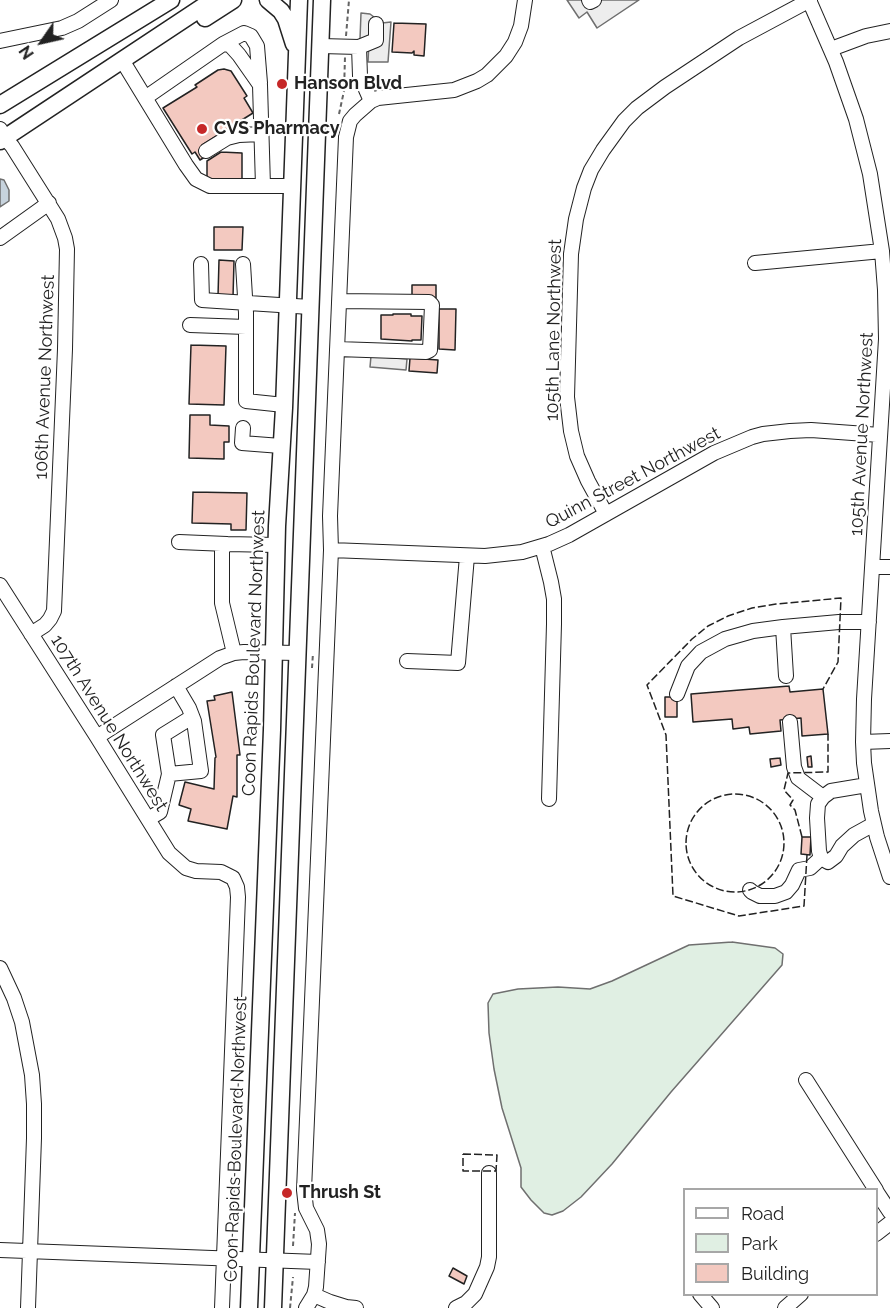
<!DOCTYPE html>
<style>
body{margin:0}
#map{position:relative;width:890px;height:1308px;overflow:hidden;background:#fff;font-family:Raleway,sans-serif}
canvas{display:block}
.legend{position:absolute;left:683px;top:1188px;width:195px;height:108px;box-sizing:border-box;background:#fff;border:2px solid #a7a7a7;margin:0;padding:8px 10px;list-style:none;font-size:18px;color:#222}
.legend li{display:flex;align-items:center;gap:12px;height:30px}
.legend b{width:30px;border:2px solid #a7a7a7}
.north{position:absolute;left:12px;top:12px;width:60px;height:60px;-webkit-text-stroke:4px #fff;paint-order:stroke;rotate:236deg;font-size:16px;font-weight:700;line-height:24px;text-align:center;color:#222}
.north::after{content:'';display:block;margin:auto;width:21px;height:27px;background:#222;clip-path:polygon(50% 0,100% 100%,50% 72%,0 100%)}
</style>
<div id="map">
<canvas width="890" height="1308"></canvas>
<ul class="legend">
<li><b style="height:8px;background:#fff"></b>Road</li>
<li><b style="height:16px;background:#e0efe3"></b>Park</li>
<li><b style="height:16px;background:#f3c9c0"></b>Building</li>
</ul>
<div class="north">N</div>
</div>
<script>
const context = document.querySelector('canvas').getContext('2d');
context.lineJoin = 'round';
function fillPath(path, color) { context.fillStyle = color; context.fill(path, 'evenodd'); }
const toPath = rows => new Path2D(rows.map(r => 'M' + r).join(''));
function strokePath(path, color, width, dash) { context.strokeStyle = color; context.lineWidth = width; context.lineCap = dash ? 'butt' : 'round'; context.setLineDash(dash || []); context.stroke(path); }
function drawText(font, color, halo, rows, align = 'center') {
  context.font = font + ' Raleway,sans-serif'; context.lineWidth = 4.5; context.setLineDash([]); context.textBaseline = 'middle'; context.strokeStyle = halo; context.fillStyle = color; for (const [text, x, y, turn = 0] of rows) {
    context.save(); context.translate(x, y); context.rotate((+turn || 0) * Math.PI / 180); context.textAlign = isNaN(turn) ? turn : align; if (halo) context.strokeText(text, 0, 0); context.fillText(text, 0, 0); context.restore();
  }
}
const green = toPath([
 [732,942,775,948,783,954,782,965,671,1092,612,1164,581,1197,563,1211,552,1215,544,1213,531,1200,521,1187,521,1168,502,1108,494,1069,489,1033,488,1003,493,994,518,989,558,987,590,989,612,981,689,945,732,942]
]);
const parking = toPath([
 [567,0,639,0,597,28,587,12,579,18,567,0],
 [361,13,370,14,382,23,391,22,388,62,368,62,369,40,360,39,361,13],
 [371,356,407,359,406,370,370,367,371,356]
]);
const water = toPath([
 [0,179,4,180,9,190,9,201,0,207,0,179]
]);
const building = toPath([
 [394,23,426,24,424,56,414,55,414,51,412,53,392,52,394,23],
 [224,69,231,71,247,96,244,98,253,113,202,145,208,155,200,160,195,152,192,154,163,108,197,87,195,85,218,70,224,69],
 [221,152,242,153,242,180,207,179,207,161,221,152],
 [214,227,243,227,242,250,214,250,214,227],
 [219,260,234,261,233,297,218,296,219,260],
 [412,285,436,285,436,298,412,298,412,285],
 [439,309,456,309,455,350,439,349,439,309],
 [393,314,411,314,411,316,422,316,421,340,412,340,412,341,381,339,381,315,393,315,393,314],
 [191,345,226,346,224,405,189,404,191,345],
 [410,358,438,360,437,373,409,371,410,358],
 [190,415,210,415,210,425,229,426,229,442,224,442,224,459,189,458,190,415],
 [193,492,247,493,246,530,231,530,231,524,192,523,193,492],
 [789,686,790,692,823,689,828,734,802,736,801,718,780,720,781,731,750,734,749,727,733,729,732,719,693,722,691,694,789,686],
 [232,692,240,755,237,755,237,797,233,796,227,829,188,821,191,809,179,805,185,782,214,789,215,758,216,757,207,701,215,700,214,696,232,692],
 [665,697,677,697,677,717,665,717,665,697],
 [811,756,812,767,808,767,807,757,811,756],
 [780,758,781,765,771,767,770,759,780,758],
 [802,837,811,837,810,855,801,854,802,837],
 [453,1268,467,1276,464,1284,449,1276,453,1268]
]);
const path = toPath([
 [346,36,349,0],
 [339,114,344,91,345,57],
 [312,668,313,653],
 [293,1246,295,1213],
 [290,1308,293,1277]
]);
const minor = toPath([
 [589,0,590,2,594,0],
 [809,0,836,62,856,119,870,174,882,251,885,290,886,339,864,699,863,742,864,763,871,811,877,837,890,877],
 [0,41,62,28,78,21,111,0],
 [223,44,244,33,251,36,257,46,260,83],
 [321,46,359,47,360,76,371,101],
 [359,47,376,40,376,24],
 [831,49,866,36,890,31],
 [122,60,186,165,196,179,210,186,292,186],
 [145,98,223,44,230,45,239,55,260,85,263,186],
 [0,129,5,138,12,146,58,219,65,238,67,249,65,349,54,611,50,619,45,625,31,634],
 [206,151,227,138,239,135,261,134],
 [0,238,49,203],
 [755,263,882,251],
 [201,264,202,300,310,307],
 [243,264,246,313,246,401,284,405],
 [190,325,246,327],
 [337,349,426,352,430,350,432,305,429,302,339,301],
 [243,428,242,443,281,446],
 [606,514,588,481,577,456,571,431,567,397,571,254,576,219,584,188,591,170,603,150,624,121,637,108,665,87,739,38,810,0],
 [179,542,227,544],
 [542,546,551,582,554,599,554,624,549,799],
 [331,550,485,556,522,552,549,544,569,535,714,453,752,437,763,434,790,431,811,430,880,435],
 [873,567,890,567],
 [0,585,97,737,169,853,186,868,196,871,221,872,233,878,237,887,238,897,222,1308],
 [234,653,222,603,222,549,227,544,276,545],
 [407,661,458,663,467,556],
 [786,676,783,627,839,622,869,622],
 [677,694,688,666,701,652,725,639,753,631,783,627],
 [790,722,794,767,798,778,823,797],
 [97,737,220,658,234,653,244,652,297,653],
 [863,742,890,741],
 [169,774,163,735,192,717],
 [867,785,831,791,823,797,818,804,817,818,819,851,821,858,828,862,836,856,842,846,854,835,874,824],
 [148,819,160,812,169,774,201,771,194,721,189,708,176,686],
 [750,890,752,892,760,896,775,896,786,892,792,885,799,870,810,868,821,858],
 [0,968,14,998,22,1022,32,1075,34,1104,34,1138,28,1308],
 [806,1080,876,1190],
 [876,1191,890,1212],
 [876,1234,890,1223],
 [0,1250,318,1262],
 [700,1294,712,1308],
 [314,1295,330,1302,346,1307,356,1308],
 [306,1308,314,1295,316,1287,319,1244,317,1230,306,1208,304,1190,331,550,330,516,346,137,350,121,355,115,371,101,378,98,454,90,477,81,487,75,506,56,515,42,521,26,525,0],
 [456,1308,466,1303,475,1294,487,1267,489,1257,489,1173],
 [785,1308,801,1294]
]);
const major = toPath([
 [268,0,281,11,286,19,294,44],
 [205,18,233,0],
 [0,105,171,0],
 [0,141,213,0],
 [249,1308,272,730,277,526,284,408,299,0],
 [273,1308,322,0]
]);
const fence = toPath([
 '686 843a49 49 0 1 1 98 0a49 49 0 1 1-98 0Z',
 [802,837,795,810,790,805,793,800,784,790,788,773,828,772,828,734],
 [807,855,804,906,739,916,673,896,666,735,647,685,692,639,708,626,728,616,752,608,776,604,841,598,838,662,823,689],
 [463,1154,497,1155,496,1171,463,1171,463,1154]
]);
const markers = [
 [282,84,6,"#c62828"],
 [202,129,6,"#c62828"],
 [287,1193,6,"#c62828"]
];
const poiNames = [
 ["Hanson Blvd",294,84],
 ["CVS Pharmacy",214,129],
 ["Thrush St",299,1193]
];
const streetNames = [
 ["105th Lane Northwest",554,330,-89],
 ["106th Avenue Northwest",45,377,-88],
 ["105th Avenue Northwest",862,434,-87],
 ["Quinn Street Northwest",633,478,-28],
 ["Coon Rapids Boulevard Northwest",254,653,-88],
 ["107th Avenue Northwest",109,723,58],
 ["Coon Rapids Boulevard Northwest",236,1139,-88]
];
fillPath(green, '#e0efe3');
strokePath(green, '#6f6f6f', 1.5);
fillPath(parking, '#ededed');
strokePath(parking, '#6f6f6f', 1.5);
fillPath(water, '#c7d3dd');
strokePath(water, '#6f6f6f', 1.5);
fillPath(building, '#f3c9c0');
strokePath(building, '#222', 1.5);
strokePath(minor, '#222', 16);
strokePath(major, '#222', 19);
strokePath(path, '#646464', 2, [4.5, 3]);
strokePath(minor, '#fff', 14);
strokePath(major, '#fff', 16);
strokePath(fence, '#222', 1.5, [8, 3]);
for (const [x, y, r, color] of markers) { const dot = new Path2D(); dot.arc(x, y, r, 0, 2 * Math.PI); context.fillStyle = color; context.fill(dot); strokePath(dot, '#fff', 2); }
drawText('bold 18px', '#222', '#fff', poiNames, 'left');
drawText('18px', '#222', '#fff', streetNames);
</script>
